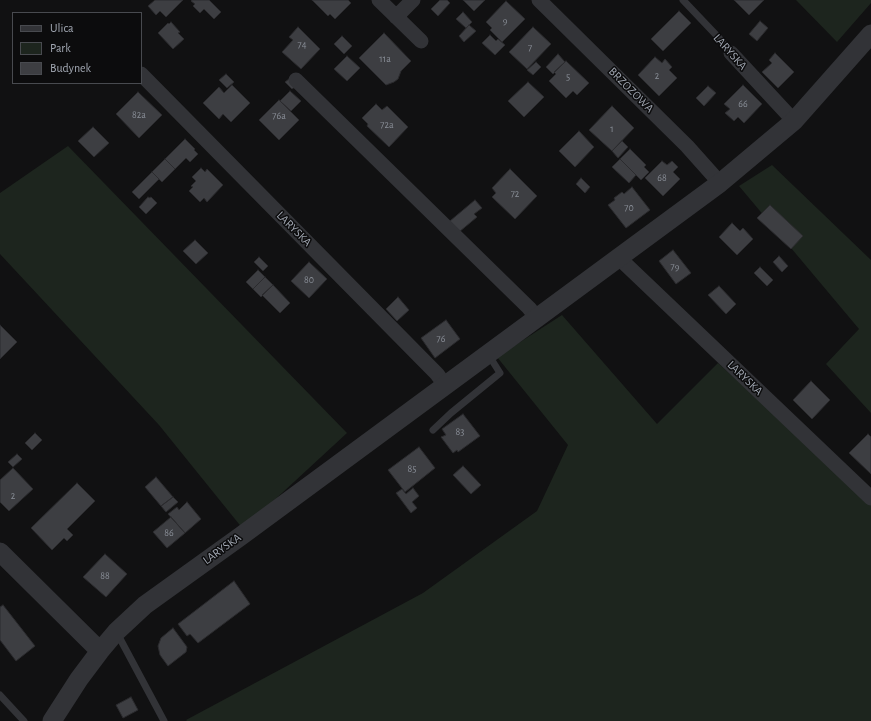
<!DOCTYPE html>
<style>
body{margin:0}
#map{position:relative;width:871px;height:721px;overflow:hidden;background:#111112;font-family:"Alegreya Sans",sans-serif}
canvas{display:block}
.legend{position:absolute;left:12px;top:12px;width:130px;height:72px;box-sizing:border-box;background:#0c0c0d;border:1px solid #484a4f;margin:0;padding:5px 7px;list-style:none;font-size:12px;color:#a2a8b3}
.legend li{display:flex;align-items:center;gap:8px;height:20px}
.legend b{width:20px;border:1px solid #484a4f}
</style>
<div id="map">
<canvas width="871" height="721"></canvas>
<ul class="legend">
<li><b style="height:5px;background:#323337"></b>Ulica</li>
<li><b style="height:11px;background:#1d251e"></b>Park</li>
<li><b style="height:11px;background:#3d3e42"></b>Budynek</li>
</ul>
</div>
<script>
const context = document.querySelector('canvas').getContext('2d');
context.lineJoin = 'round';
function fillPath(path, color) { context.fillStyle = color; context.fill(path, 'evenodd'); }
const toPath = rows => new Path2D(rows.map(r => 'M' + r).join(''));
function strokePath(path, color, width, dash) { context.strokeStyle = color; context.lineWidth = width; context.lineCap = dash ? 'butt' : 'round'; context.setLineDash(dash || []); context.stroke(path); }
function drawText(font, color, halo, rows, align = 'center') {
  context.font = font + ' "Alegreya Sans",sans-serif'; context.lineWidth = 3; context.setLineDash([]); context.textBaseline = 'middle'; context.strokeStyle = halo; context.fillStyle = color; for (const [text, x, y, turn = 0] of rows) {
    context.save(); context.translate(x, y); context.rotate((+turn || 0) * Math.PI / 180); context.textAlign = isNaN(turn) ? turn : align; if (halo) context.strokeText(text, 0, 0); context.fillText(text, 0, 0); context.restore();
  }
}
const green = toPath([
 [796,0,871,0,871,3,837,42],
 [68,146,347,433,243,529,159,425,0,254,0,193],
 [772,165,871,260,871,413,826,364,859,329,739,186],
 [562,315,657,424,718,363,871,503,871,721,187,721,186,720,423,593,537,511,568,445,497,357]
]);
const building = toPath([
 [155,0,183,0,166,17,160,11,156,15,148,6,155,0],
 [192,0,209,0,221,12,214,19,204,9,200,13,193,6,195,4,191,1,192,0],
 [312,0,348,0,351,3,335,19,330,14,328,16,312,0],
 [440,0,447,0,450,3,438,16,431,9,440,0],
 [463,0,485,0,474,11,463,0],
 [734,0,764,0,749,15,734,0],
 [506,1,525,19,502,42,490,30,492,28,486,22,506,1],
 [679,11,691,23,663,51,651,39,679,11],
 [463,12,472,22,466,28,456,19,463,12],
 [760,21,768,28,757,41,749,34,760,21],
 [171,22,180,32,178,33,184,39,173,49,158,33,168,23,169,24,171,22],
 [469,25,476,31,464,42,459,36,469,25],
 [298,27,320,49,301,69,282,52,293,40,289,37,298,27],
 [533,27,551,44,527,69,509,52,533,27],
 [384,33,411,61,401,71,398,79,394,82,386,85,359,58,384,33],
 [490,35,496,41,498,39,505,45,495,55,482,43,490,35],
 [342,36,352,46,344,54,334,44,342,36],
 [775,53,794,72,778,88,762,72,772,63,769,60,775,53],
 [558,54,565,62,553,74,546,67,558,54],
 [347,56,360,68,347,81,334,69,347,56],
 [655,57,662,63,665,59,672,67,669,70,677,78,659,96,638,75,655,57],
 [566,61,589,83,577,95,573,91,566,98,549,81,556,74,554,72,566,61],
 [536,62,541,67,533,75,527,70,536,62],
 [226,74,234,82,227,88,219,80,226,74],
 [289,79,296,86,292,89,285,82,289,79],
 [528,82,544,97,524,117,508,101,528,82],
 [232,85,250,103,231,122,223,114,219,119,203,103,219,87,224,93,232,85],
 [743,85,762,104,744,123,738,117,734,121,725,113,730,109,724,104,743,85],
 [708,86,716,93,704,106,696,98,708,86],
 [290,91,301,101,291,111,280,101,290,91],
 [138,92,162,115,139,138,116,114,138,92],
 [279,100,299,120,279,140,259,120,279,100],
 [376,104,382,110,387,106,408,127,389,147,367,126,368,124,362,118,376,104],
 [612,106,634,128,612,151,589,130,612,106],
 [93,127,109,143,94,157,78,141,93,127],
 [579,131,594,147,575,167,559,151,579,131],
 [185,139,195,149,194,150,198,154,190,162,186,158,175,169,165,159,185,139],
 [622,141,628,147,618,158,612,151,622,141],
 [630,149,646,165,644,167,649,172,641,180,620,159,630,149],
 [165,159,175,169,162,182,152,172,165,159],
 [620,159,636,175,629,183,612,167,620,159],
 [662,161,667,165,672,161,678,167,673,172,680,179,663,196,645,178,662,161],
 [201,168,205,172,207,169,223,185,207,202,204,198,200,202,189,191,193,187,191,186,196,181,192,177,201,168],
 [510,169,537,196,515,219,492,197,496,193,492,188,510,169],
 [152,172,159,179,139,199,132,192,152,172],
 [581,178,590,187,585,193,576,184,581,178],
 [632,187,650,210,626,228,608,205,615,200,614,198,622,192,624,194,632,187],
 [148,197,149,198,151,197,157,203,146,214,139,207,148,197],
 [475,200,482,208,474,214,477,217,459,232,450,221,475,200],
 [770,205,803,236,791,249,757,218,770,205],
 [732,223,740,231,743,228,753,239,737,255,719,237,732,223],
 [195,240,208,253,196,264,183,251,195,240],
 [673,250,691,273,676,284,659,261,673,250],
 [779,256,788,266,782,272,773,262,779,256],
 [259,257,268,266,263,271,254,262,259,257],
 [309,262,327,279,309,298,291,281,309,262],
 [760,267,773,280,767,286,754,273,760,267],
 [258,270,265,277,253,289,246,282,258,270],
 [265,277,273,285,261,297,253,289,265,277],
 [273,285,290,303,280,313,262,295,273,285],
 [719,286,736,304,726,314,708,295,719,286],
 [398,297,409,310,397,321,386,309,398,297],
 [446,320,460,339,435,358,421,338,446,320],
 [0,325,17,342,0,359,0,325],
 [811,381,830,400,812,419,793,400,811,381],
 [463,414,480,436,458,452,457,450,453,453,441,437,446,435,442,429,463,414],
 [35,433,42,440,32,450,25,443,35,433],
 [868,434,871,437,871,474,849,453,868,434],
 [419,447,435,468,405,492,388,470,419,447],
 [17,454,22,459,13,467,8,462,17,454],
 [463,466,481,485,471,494,453,475,463,466],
 [13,468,33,489,9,511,0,502,0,480,13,468],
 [156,477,173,497,161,506,145,487,156,477],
 [77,483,95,501,67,529,73,535,67,541,64,538,52,550,31,528,77,483],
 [413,488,419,496,412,502,417,508,411,513,396,493,402,489,406,494,413,488],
 [173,497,178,502,166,512,161,506,173,497],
 [187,502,201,519,185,533,168,514,177,507,179,510,187,502],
 [171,517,185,533,167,548,153,532,171,517],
 [105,554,127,574,106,597,83,577,105,554],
 [234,581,250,604,198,643,190,634,187,636,178,624,234,581],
 [3,605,35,646,16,661,0,640,0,607,3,605],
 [173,628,187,647,186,652,168,666,160,655,158,646,161,638,173,628],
 [131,697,138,710,123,718,116,705,131,697]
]);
const service = toPath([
 [683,0,719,38,731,53],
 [433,430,451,413,500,373,488,354],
 [117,633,164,721],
 [0,695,24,721]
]);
const minor = toPath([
 [379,0,421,41],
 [539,0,687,146,720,183],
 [396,17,413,0],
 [731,53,794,121],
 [141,74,437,374,445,385],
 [296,80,529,308,537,318],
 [618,257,871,498]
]);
const tertiary = toPath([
 [0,552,100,651],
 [52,721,79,679,100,651,116,632,145,605,241,536,720,183,794,121,871,34]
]);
const numberNames = [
 ["9",505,21],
 ["74",302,45],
 ["7",530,48],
 ["11a",385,59],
 ["2",657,76],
 ["5",568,77],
 ["66",743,104],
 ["82a",139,115],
 ["76a",279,116],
 ["72a",387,125],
 ["1",612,129],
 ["68",662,178],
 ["72",515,194],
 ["70",629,208],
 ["79",675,267],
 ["80",309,280],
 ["76",441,339],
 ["83",460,432],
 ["85",412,469],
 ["2",13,496],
 ["86",169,533],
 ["88",105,576]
];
const streetNames = [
 ["LARYSKA",730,52,48],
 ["BRZOZOWA",631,90,45],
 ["LARYSKA",294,229,45],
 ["LARYSKA",745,378,44],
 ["LARYSKA",222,549,-36]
];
fillPath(green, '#1d251e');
fillPath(building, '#3d3e42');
strokePath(building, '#2b2b2e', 1);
strokePath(service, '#323337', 7);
strokePath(minor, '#323337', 15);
strokePath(tertiary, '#323337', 19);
drawText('10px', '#898e97', null, numberNames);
drawText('12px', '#a2a8b3', '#0c0c0d', streetNames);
</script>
